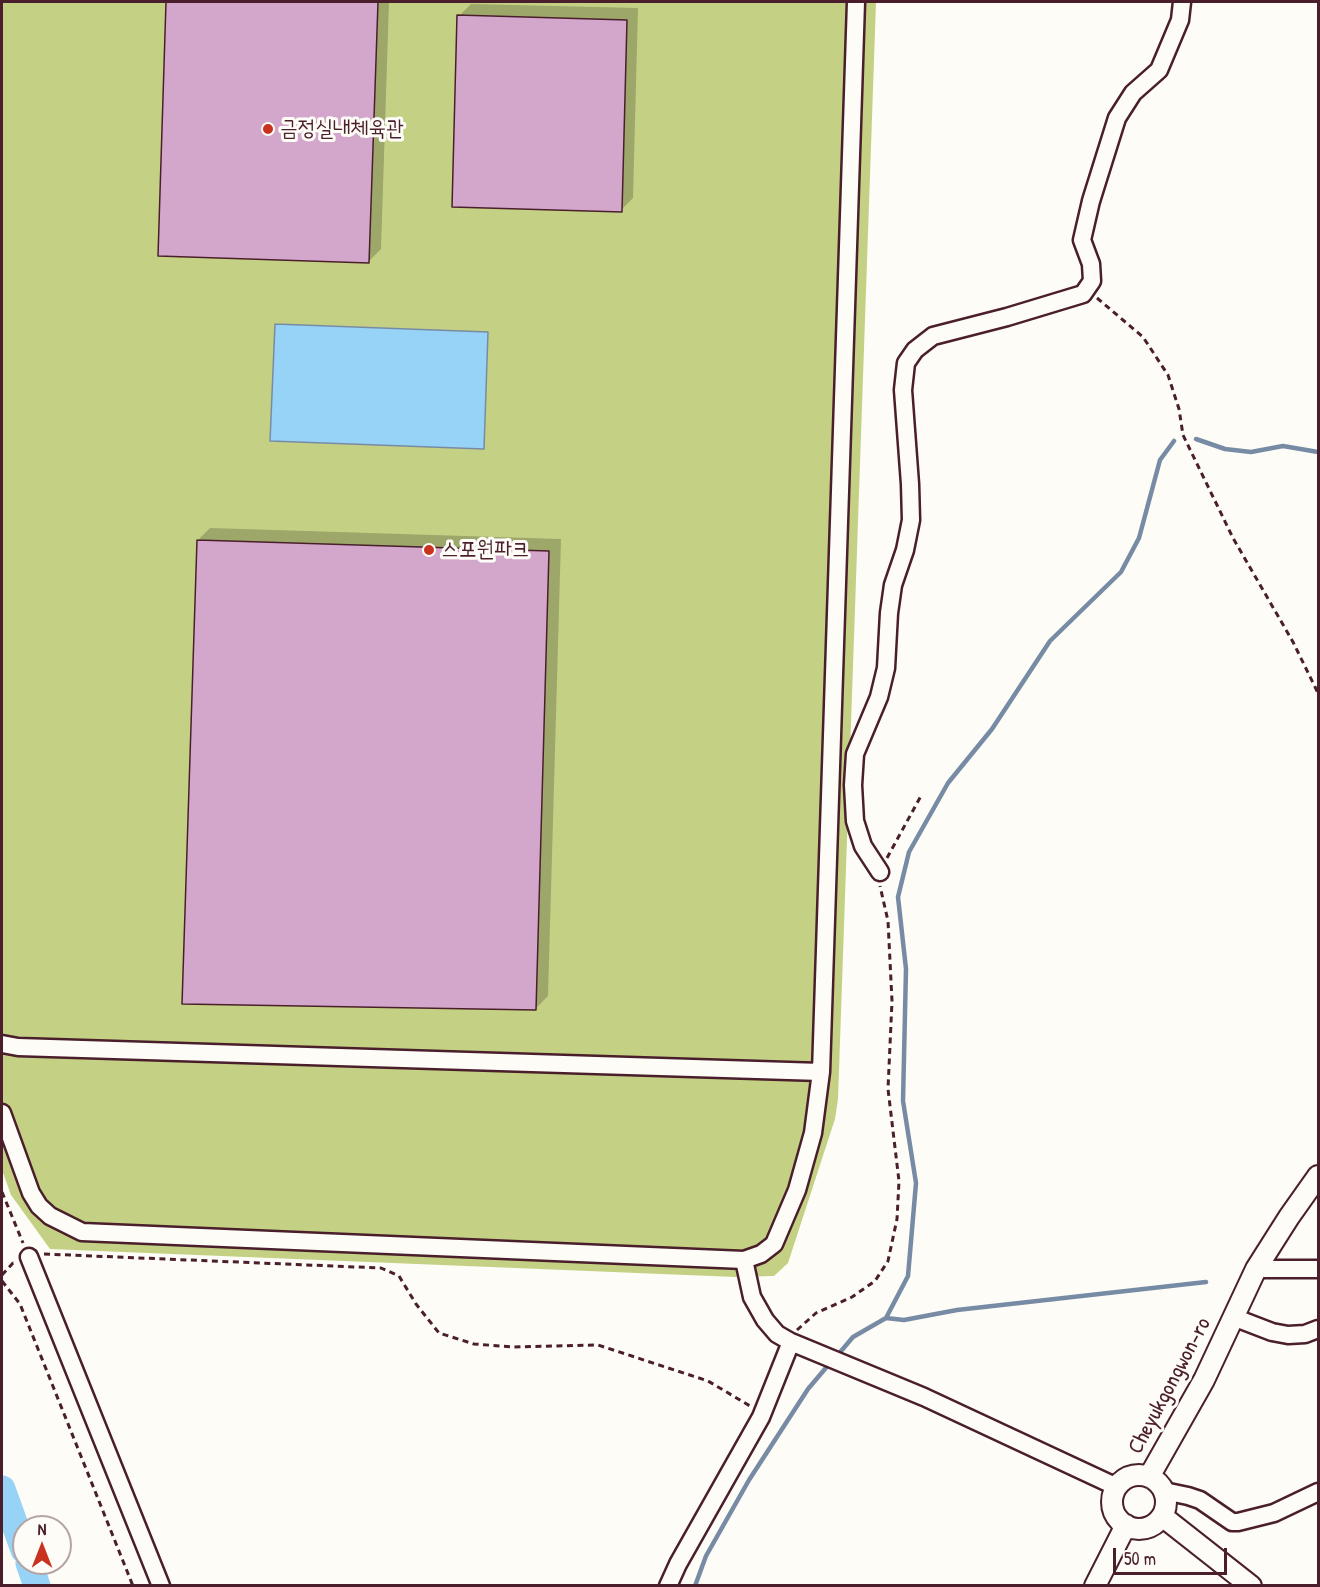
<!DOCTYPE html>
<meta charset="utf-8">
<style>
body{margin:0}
#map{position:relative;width:1320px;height:1587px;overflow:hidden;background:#fdfcf7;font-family:"Patrick Hand",sans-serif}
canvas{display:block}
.frame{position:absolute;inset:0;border:3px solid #4a1f2b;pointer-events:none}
.north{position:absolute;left:12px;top:1515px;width:60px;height:60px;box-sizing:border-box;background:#fdfcf7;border:2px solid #b5a4a5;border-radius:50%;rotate:0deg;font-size:16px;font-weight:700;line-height:24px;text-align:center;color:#4a1f2b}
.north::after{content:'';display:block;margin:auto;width:21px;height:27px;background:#c8321e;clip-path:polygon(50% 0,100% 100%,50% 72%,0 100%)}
.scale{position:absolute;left:1113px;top:1548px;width:114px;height:27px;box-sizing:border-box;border:3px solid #4a1f2b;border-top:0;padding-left:8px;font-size:18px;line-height:21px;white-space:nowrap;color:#4a1f2b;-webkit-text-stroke:4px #fdfcf7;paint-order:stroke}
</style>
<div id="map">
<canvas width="1320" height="1587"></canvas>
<div class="frame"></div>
<div class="north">N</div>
<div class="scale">50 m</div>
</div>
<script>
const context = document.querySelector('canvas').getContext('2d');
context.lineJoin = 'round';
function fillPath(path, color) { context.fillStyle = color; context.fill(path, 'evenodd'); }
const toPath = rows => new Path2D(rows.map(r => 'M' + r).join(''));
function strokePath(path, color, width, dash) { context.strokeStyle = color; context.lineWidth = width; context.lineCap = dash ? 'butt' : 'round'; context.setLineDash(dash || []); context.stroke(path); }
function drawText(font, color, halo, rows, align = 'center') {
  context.font = font + ' "Patrick Hand","Poor Story",sans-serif'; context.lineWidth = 6; context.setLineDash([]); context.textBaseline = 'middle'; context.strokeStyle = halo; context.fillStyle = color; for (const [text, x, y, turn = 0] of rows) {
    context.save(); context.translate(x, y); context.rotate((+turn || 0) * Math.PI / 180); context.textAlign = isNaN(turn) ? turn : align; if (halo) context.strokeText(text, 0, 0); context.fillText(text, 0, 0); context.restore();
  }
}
const green = toPath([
 [2,2,876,2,838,1099,835,1119,788,1263,774,1276,735,1277,50,1249,11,1195,2,1170]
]);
const water = toPath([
 [275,324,488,332,484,449,270,441,275,324]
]);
const shadow = toPath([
 [167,2,389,2,381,249,369,261,159,254],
 [471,4,638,8,633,198,621,210,459,16],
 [210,528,561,539,548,996,535,1009,198,540]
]);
const stream = toPath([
 [1196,439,1225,449,1251,452,1283,446,1318,452],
 [886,1318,904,1320,957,1310,1206,1282],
 [836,1357,853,1337,886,1318,908,1276,916,1183,903,1101,906,969,898,897,909,852,948,783,992,729,1050,641,1121,572,1139,538,1160,460,1174,441],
 [695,1586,706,1556,749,1480,808,1389,830,1363]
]);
const river = toPath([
 [2,1489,24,1550],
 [29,1563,37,1586]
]);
const building = toPath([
 [166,2,378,2,369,263,158,256,166,2],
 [457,15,627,20,622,212,452,207,457,15],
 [197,540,549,551,536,1010,182,1004,197,540]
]);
const path = toPath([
 [1097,298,1143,337,1168,375,1179,409,1183,435,1233,538,1293,642,1318,693],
 [887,858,922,794],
 [2,1192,23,1243],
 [44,1254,381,1268,399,1276,416,1304,439,1333,474,1344,514,1347,598,1345,708,1381,750,1406],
 [2,1275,13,1263,15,1263],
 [2,1281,20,1304,133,1586],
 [797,1330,816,1313,852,1297,875,1281,888,1261,897,1219,899,1181,888,1089,892,1001,888,921,880,886]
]);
const minor = toPath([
 [880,872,863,846,855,821,853,785,855,754,879,697,886,668,889,613,893,585,905,550,911,520,910,484,903,390,906,363,915,350,933,336,1007,317,1083,294,1092,281,1091,264,1082,240,1091,201,1117,118,1133,93,1159,70,1180,20,1182,2],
 [2,1044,18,1047,821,1072],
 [2,1113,31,1193,39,1206,50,1216,82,1232,744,1260,761,1254,774,1244,797,1190,813,1133,821,1072,856,2],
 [29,1257,161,1586],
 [744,1260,752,1297,765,1320,777,1334,791,1342,924,1397,1117,1487],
 [1256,1269,1318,1269],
 [1233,1317,1272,1332,1288,1335,1305,1334,1318,1329],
 [1164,1491,1188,1496,1200,1500,1232,1522,1238,1522,1274,1513,1318,1492],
 [668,1586,678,1564,761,1417,791,1342]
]);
const major = toPath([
 '1112 1502a27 27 0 1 1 54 0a27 27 0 1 1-54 0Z',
 [1149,1477,1204,1380,1256,1269,1289,1217,1318,1176],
 [1162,1516,1251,1586],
 [1095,1586,1126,1525]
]);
const markers = [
 [268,129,6,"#c8321e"],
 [429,550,6,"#c8321e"]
];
const poiNames = [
 ["금정실내체육관",280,129],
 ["스포원파크",441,550]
];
const streetNames = [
 ["Cheyukgongwon-ro",1170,1386,-62]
];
fillPath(green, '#c4d184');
fillPath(water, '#96d3f6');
strokePath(water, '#788ba5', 1.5);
fillPath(shadow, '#0003');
strokePath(stream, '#788ba5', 4.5);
strokePath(river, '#96d3f6', 27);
fillPath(building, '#d2a7cb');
strokePath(building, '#4a1f2b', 1.5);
strokePath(minor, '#4a1f2b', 21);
strokePath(major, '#4a1f2b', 24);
strokePath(path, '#4a1f2b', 3, [6, 4.5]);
strokePath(minor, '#fdfcf7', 16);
strokePath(major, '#fdfcf7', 20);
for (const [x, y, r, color] of markers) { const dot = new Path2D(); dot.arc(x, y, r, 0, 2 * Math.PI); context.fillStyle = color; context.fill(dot); strokePath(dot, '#fdfcf7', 2); }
drawText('22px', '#4a1f2b', '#fdfcf7', poiNames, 'left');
drawText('22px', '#4a1f2b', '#fdfcf7', streetNames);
</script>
